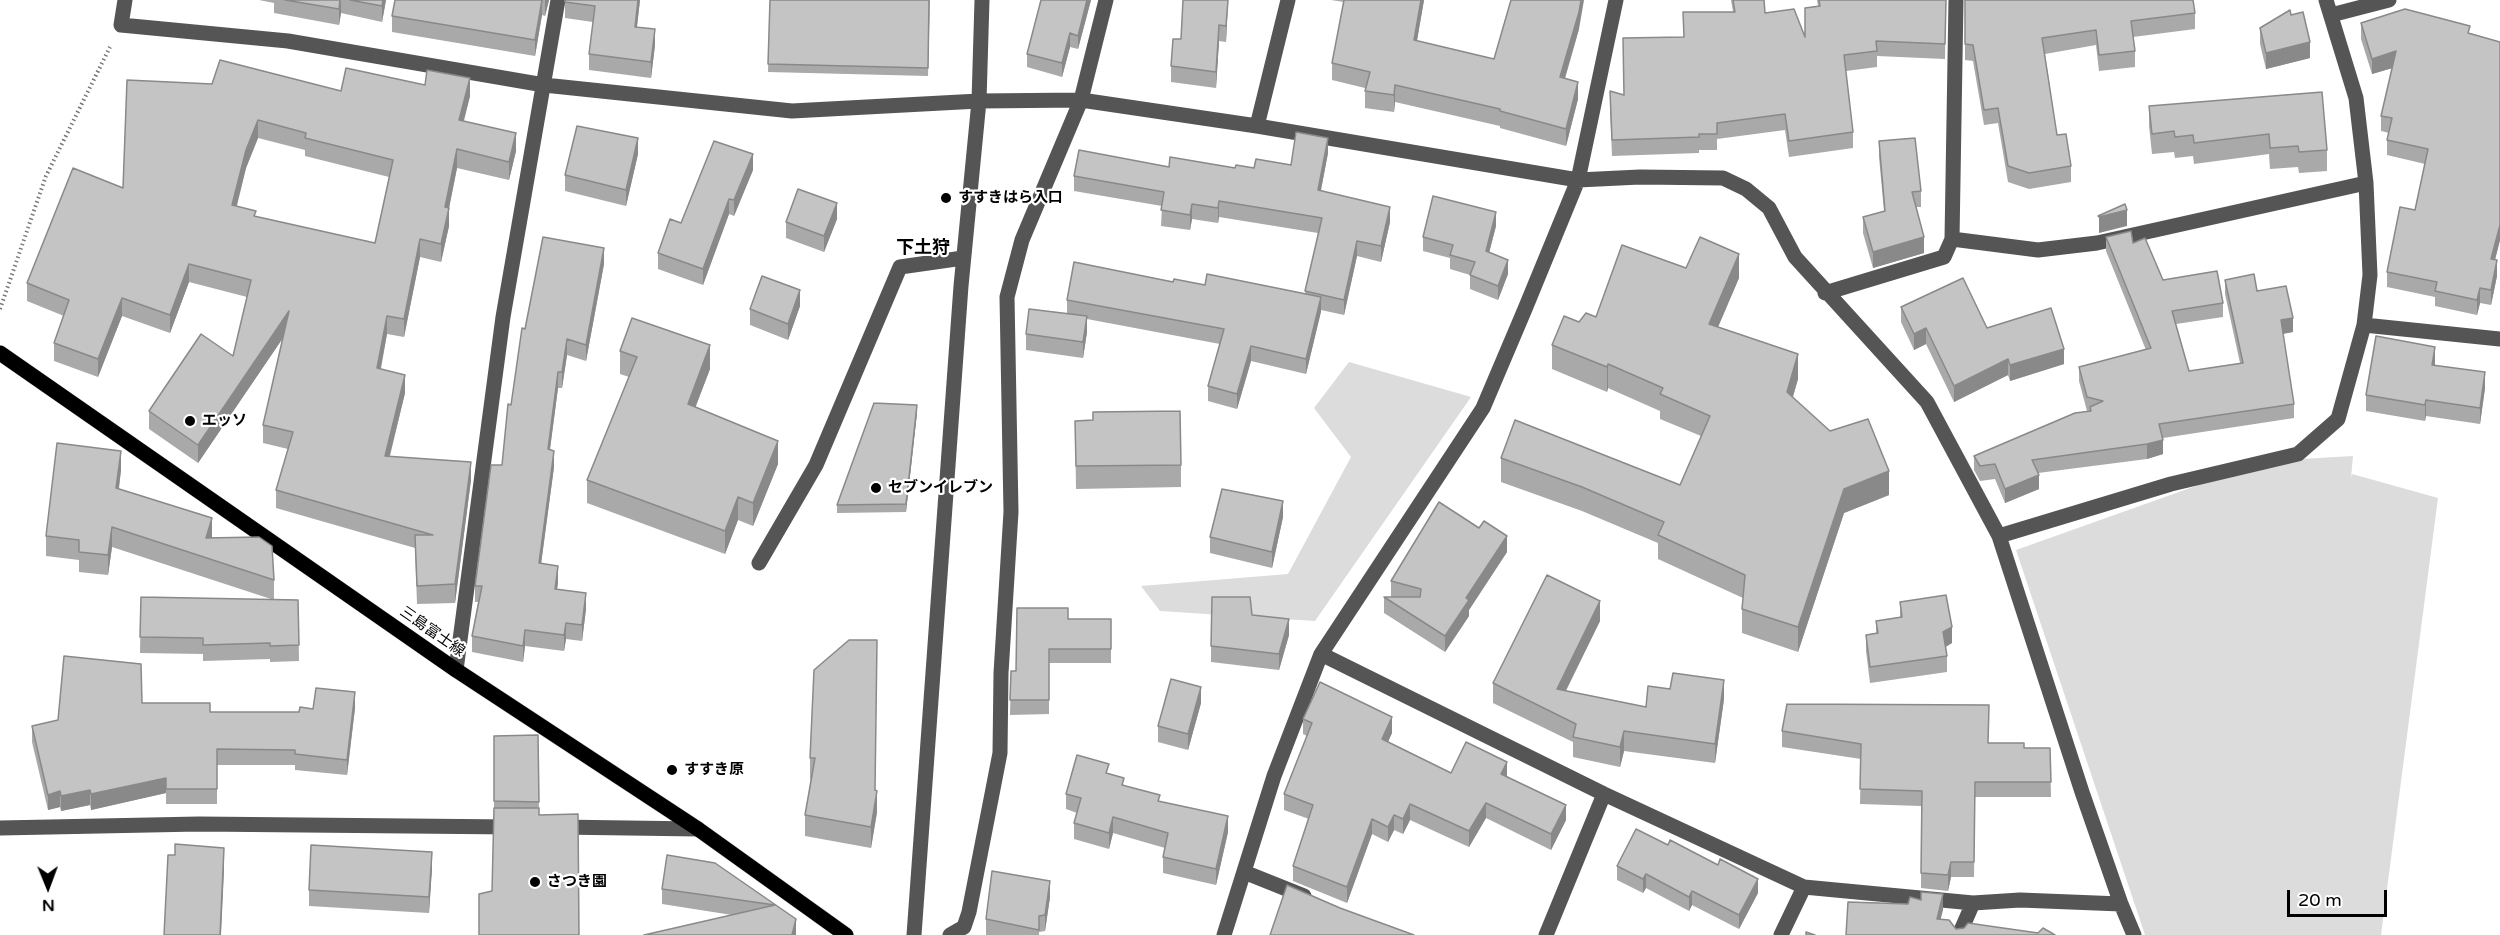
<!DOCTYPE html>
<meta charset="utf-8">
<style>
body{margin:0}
#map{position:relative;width:2500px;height:935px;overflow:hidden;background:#fff;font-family:"Varela Round",sans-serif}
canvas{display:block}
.north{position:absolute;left:18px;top:857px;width:60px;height:60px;-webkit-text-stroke:4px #fff;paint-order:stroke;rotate:179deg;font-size:16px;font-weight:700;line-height:24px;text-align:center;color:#000}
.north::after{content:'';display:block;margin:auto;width:21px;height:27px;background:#000;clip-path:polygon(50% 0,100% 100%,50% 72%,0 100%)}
.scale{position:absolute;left:2287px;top:890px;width:100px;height:27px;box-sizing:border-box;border:3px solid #000;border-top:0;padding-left:8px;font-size:18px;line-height:21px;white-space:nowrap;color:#000;-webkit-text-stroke:4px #fff;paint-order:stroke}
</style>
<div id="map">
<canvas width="2500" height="935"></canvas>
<div class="north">N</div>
<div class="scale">20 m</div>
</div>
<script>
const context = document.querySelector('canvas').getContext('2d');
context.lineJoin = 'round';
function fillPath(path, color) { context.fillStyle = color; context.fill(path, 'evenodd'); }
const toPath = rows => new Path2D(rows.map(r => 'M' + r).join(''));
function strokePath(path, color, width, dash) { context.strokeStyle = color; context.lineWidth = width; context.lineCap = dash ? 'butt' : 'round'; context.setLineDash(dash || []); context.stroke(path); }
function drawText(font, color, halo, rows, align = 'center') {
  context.font = font + ' "Varela Round","Noto Sans JP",sans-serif'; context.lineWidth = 4.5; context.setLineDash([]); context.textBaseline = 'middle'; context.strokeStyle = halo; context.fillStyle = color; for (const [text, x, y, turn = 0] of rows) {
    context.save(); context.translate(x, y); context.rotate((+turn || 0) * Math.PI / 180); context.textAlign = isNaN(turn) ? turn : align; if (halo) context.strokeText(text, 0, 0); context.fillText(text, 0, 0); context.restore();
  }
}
const green = toPath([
 [1349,362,1471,397,1315,621,1160,611,1141,586,1288,574,1351,457,1314,408],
 [2353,456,2351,478,2352,474,2438,498,2381,935,2145,935,2016,550,2266,461]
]);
const path = toPath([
 [0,309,46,176,110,47]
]);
const minor = toPath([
 [125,0,121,25,288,41,544,85,792,111,979,101,1081,100,1257,126,1578,180,1640,177,1723,178,1746,189,1769,208,1795,257,1927,402,1999,536,2082,792,2121,904,2134,935],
 [2331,15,2389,0],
 [1257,126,1288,0],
 [1952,239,2038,250,2097,243,2366,183],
 [1825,293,1944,257,1952,239,1956,0],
 [2364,325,2500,339],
 [1999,536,2171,484,2298,454,2338,419,2364,325,2370,275,2366,183,2356,98,2326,0],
 [759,563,816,465,900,267,963,258],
 [1321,654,1604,794,1804,887,1973,903,2020,900,2121,904],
 [456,670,503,317,558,0],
 [558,827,698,829],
 [0,828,199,824,513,827],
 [1244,872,1304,896],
 [914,935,961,286,979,101,982,0],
 [950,935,964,927,969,912,1000,753,1001,673,1011,512,1007,297,1022,240,1081,100,1106,0],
 [1224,935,1274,776,1321,654,1483,408,1525,309,1578,180,1616,0],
 [1546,935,1604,794],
 [1781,935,1804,887],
 [1959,935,1973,903]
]);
const major = toPath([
 [0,353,456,670,698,829,846,935]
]);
const wall = toPath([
 [259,0,386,0,382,22,341,13,339,25,274,13,274,3],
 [395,0,549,0,545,16,542,15,535,56,392,32,392,16],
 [565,0,640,0,637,27,655,45,651,78,589,70,589,54,593,22,565,18],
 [770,0,930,0,928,76,768,72],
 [1091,0,1078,49,1070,47,1062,77,1027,67,1027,54],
 [1228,0,1226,42,1219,41,1216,88,1171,82,1171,66,1181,39],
 [1331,0,1424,0,1417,41,1494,59,1579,29,1565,79,1578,99,1566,146,1500,128,1500,126,1395,102,1394,112,1365,108,1365,88,1332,80,1332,63,1344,2],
 [1731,0,1764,0,1765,13,1805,36,1818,6,1817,0,1946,0,1945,59,1877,56,1877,67,1846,71,1853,132,1853,148,1789,157,1785,130,1717,139,1717,150,1699,150,1699,153,1612,156,1610,107,1683,37,1733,12],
 [1965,0,2195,13,2195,29,2133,37,2135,51,2135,67,2099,71,2096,45,2045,54,2057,135,2071,166,2071,182,2029,189,2008,182,1998,123,1984,125,1973,61,1965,60],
 [2291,15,2310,58,2266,69,2260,44,2260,28],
 [2361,23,2470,33,2500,42,2500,240,2495,260,2497,276,2491,305,2480,303,2477,315,2435,306,2435,297,2387,287,2387,272,2415,210,2425,164,2387,155,2387,140,2389,133,2381,131,2381,116,2392,68,2372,74,2361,39],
 [127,80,341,91,470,96,464,121,516,151,509,180,457,168,449,208,449,226,441,262,420,257,404,337,387,334,381,369,405,393,390,456,471,480,455,603,417,604,415,548,276,508,276,490,288,449,263,443,263,425,283,338,198,463,149,429,149,411,233,356,247,297,189,282,170,333,122,316,98,377,54,361,54,343,64,316,27,301,27,283,123,188],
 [258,138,305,150,305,156,389,177,375,243,256,217,237,206,246,168],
 [2322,92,2327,150,2327,171,2299,173,2298,167,2270,169,2269,154,2194,164,2193,156,2175,158,2174,152,2152,154,2149,126,2149,106],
 [1879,141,1921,191,1921,207,1916,207,1924,253,1873,268,1863,233,1863,217,1884,211,1879,157],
 [1328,153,1321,190,1390,222,1381,262,1357,256,1344,315,1321,310,1306,374,1251,361,1237,409,1208,401,1208,386,1220,344,1087,319,1087,332,1083,358,1026,350,1026,334,1067,314,1067,300,1173,282,1305,294,1318,233,1219,217,1218,223,1192,219,1190,230,1161,226,1162,206,1074,191,1074,176,1169,167,1254,168,1291,165],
 [638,154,626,206,565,191,565,175],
 [753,170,734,216,729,214,703,285,658,269,658,253,681,223],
 [837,219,824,252,786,238,786,222],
 [1496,226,1489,252,1508,274,1498,300,1470,289,1470,275,1450,269,1450,258,1423,251,1423,237],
 [2106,237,2133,243,2163,280,2223,303,2223,317,2176,324,2189,371,2240,363,2225,294,2225,280,2257,291,2293,332,2283,334,2294,404,2294,418,2163,438,2163,454,2147,459,2038,473,2039,489,2005,503,1995,479,1980,481,1974,470,1974,456,2088,411,2087,411,2079,381,2079,367,2146,350,2106,251],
 [604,264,586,361,567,355,562,388,558,388,550,449,554,467,541,564,558,582,557,589,586,609,582,641,566,639,564,651,525,646,523,662,472,652,472,636,478,602,475,602,475,586,502,465,525,329],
 [1739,278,1718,327,1798,379,1793,397,1889,495,1844,513,1798,652,1742,633,1742,609,1743,598,1658,559,1658,543,1582,511,1501,482,1501,458,1680,485,1701,436,1660,419,1660,411,1608,388,1607,392,1552,369,1552,345,1579,322,1596,317],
 [800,306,788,340,750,325,750,309],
 [1901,307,1987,328,2064,364,2010,381,2008,375,1954,402,1926,344,1914,350,1901,322],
 [620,351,710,369,695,407,778,464,753,526,738,520,725,554,587,503,587,480,629,377,620,374],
 [2435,362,2435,365,2485,388,2480,424,2426,416,2425,421,2366,411,2366,395],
 [917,413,906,512,837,513,837,505],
 [1075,421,1181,465,1181,487,1076,489],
 [121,470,119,489,212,537,274,580,274,600,112,547,108,575,79,572,79,560,46,556,46,536],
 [1283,517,1272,568,1210,553,1210,537],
 [1479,528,1507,552,1469,610,1469,616,1445,652,1384,613,1384,597,1391,597,1391,581],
 [141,597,298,600,299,661,270,662,270,659,203,661,203,654,140,653],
 [1900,602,1952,643,1946,647,1947,656,1947,672,1870,683,1866,651,1866,635,1876,633,1876,621,1900,617],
 [1252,615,1289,635,1279,670,1211,662,1211,646],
 [1068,619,1111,619,1111,663,1049,663,1049,714,1010,715,1011,671,1016,671],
 [1600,621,1566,691,1646,707,1724,699,1715,763,1624,751,1620,767,1573,757,1573,742,1493,703,1493,683],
 [814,670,875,790,877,812,871,848,805,836,805,815,811,779,810,779,810,758],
 [142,703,210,712,299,712,313,709,355,708,347,775,295,770,295,765,217,765,217,804,166,804,166,793,91,810,90,805,61,811,60,807,48,810,32,742,32,726],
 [1201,703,1188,750,1158,742,1158,726],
 [1303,719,1392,733,1388,742,1451,773,1507,776,1566,820,1551,850,1486,818,1469,847,1410,820,1403,834,1394,830,1388,842,1372,834,1347,903,1293,881,1293,866,1309,819,1284,810,1284,794,1307,736,1303,734],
 [1782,731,1989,743,2024,748,2050,748,2051,797,1975,797,1974,877,1951,877,1948,891,1921,888,1921,806,1860,804,1861,759,1782,747],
 [538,735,539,815,494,815,494,736],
 [1109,774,1124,785,1228,832,1216,885,1163,873,1163,857,1165,848,1113,833,1109,849,1074,839,1074,823,1077,813,1066,809,1066,794],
 [715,863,796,919,796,935,644,935,732,915,662,904,662,889],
 [1617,866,1758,893,1739,929,1692,905,1689,911,1646,888,1643,893,1617,880],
 [432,868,429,913,309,906,309,890],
 [1050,897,1045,931,1039,932,1039,935,986,935,986,919]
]);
const shadedWall = toPath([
 [341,0,341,13,339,25,339,9],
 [383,0,386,0,382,22,382,6],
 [542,0,542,15,535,56,535,40],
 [545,0,549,0,545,16],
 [638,0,640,0,635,43,635,27],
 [1087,0,1091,0,1078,49,1078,36],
 [1228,0,1226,42,1226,26],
 [1421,0,1424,0,1414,57,1414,40],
 [1581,0,1584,0,1579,29,1560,94,1560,77],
 [1219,25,1219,41,1216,88,1216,72],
 [655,29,655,45,651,78,651,62],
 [1070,33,1070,47,1062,77,1062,63],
 [2310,42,2310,58,2266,69,2266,53],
 [2396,51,2396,67,2372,74,2372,59],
 [470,78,470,96,459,138,459,120],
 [1578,82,1578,99,1566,146,1566,129],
 [1395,85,1395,102,1394,112,1394,95],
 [258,120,258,138,246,168,232,223,232,205,246,150],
 [516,133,516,151,509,180,509,162],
 [638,138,638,154,626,206,626,190],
 [1328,138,1328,153,1318,205,1318,190],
 [457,149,457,168,449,208,449,226,441,262,441,244,445,207],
 [753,154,753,170,734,216,734,200],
 [729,199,729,214,703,285,703,269],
 [1219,201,1219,217,1218,223,1218,208],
 [837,203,837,219,824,252,824,236],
 [1192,204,1192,219,1190,230,1190,215],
 [1390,207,1390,222,1381,262,1381,246],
 [2127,210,2127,226,2099,233,2099,217],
 [1496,212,1496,226,1486,265,1486,251],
 [2500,225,2500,240,2491,275,2491,259],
 [1924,237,1924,253,1873,268,1873,252],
 [420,239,420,257,404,337,404,319],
 [1357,241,1357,256,1344,315,1344,300],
 [604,248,604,264,586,361,586,345],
 [1739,254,1739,278,1709,348,1709,324],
 [1508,260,1508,274,1498,300,1498,286],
 [2497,260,2497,276,2491,305,2491,290],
 [189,264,189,282,170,333,170,315],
 [2480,288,2480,303,2477,315,2477,300],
 [800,290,800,306,788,340,788,324],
 [1321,297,1321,312,1306,374,1306,359],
 [122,298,122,316,98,377,98,359],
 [289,311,289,329,198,463,198,445],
 [387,316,387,334,377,386,377,368],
 [1087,316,1087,332,1083,358,1083,342],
 [2293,318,2293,332,2281,334,2281,320],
 [1926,328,1926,344,1914,350,1914,334],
 [567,339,567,355,562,388,562,372],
 [710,345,710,369,688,427,688,404],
 [1251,346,1251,361,1237,409,1237,394],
 [2435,347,2435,362,2432,381,2432,365],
 [2064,349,2064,364,2010,381,2010,365],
 [1798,354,1798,379,1787,416,1787,392],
 [2008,359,2008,375,1954,402,1954,386],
 [1608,364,1608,388,1607,392,1607,367],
 [558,372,558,388,548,464,548,449],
 [2485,372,2485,388,2480,424,2480,408],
 [405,375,405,393,385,474,385,456],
 [2426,400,2426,416,2425,421,2425,405],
 [917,405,917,413,906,512,906,504],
 [2163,440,2163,454,2147,459,2147,444],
 [778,441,778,464,753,526,753,503],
 [121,451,121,470,116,508,116,488],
 [554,451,554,467,539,579,539,563],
 [471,462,471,480,455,603,455,584],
 [1889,471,1889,495,1844,513,1798,652,1798,627,1844,489],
 [2039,475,2039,489,2005,503,2005,489],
 [738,497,738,520,725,554,725,531],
 [1283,501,1283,517,1272,568,1272,552],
 [212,518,212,538,206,538],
 [112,527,112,547,108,575,108,555],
 [1507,536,1507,552,1469,610,1469,616,1445,652,1445,636,1466,598],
 [558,566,558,582,555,605,555,589],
 [586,593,586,609,582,641,582,625],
 [1600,601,1600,621,1557,708,1557,689],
 [1289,619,1289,635,1279,670,1279,654],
 [566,623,566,639,564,651,564,635],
 [1952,627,1952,643,1943,648,1943,632],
 [525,630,525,646,523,662,523,646],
 [1724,680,1724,699,1715,763,1715,744],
 [1201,687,1201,703,1188,750,1188,734],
 [355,692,355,708,347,775,347,760],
 [1392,717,1392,733,1382,755,1382,739],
 [1624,731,1624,751,1620,767,1620,747],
 [1507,762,1507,777,1501,774],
 [166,778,166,793,91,810,91,794],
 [90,790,90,805,61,811,61,796],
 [60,791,60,807,48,810,48,795],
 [877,791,877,812,871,848,871,827],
 [1486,803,1486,818,1469,847,1469,831],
 [1410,804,1410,820,1403,834,1403,819],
 [1566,805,1566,820,1551,850,1551,834],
 [1394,815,1394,830,1388,842,1388,827],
 [1228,816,1228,832,1216,885,1216,869],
 [1113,817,1113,833,1109,849,1109,833],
 [1372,819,1372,834,1347,903,1347,887],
 [224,848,224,871,221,935,220,935],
 [432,852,432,868,429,913,429,897],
 [1951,862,1951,877,1948,891,1948,875],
 [1646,874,1646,888,1643,893,1643,879],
 [1758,879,1758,893,1739,929,1739,915],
 [1050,881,1050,897,1045,931,1045,915],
 [1692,891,1692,905,1689,911,1689,897],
 [1943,894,1943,910,1937,934,1937,919],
 [796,919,796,935,792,935]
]);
const building = toPath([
 [285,0,340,0,339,9,285,0],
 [350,0,383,0,382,6,350,0],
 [395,0,542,0,535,40,392,16,395,0],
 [565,0,638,0,635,27,655,29,651,62,589,54,595,6,565,2,565,0],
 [770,0,929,0,928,68,768,64,770,0],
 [1041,0,1087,0,1078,36,1070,33,1062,63,1027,54,1041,0],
 [1183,0,1228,0,1226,26,1219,25,1216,72,1171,66,1173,39,1181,39,1183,0],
 [1344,0,1421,0,1414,40,1494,59,1511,0,1581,0,1579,12,1560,77,1578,82,1566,129,1500,111,1500,109,1395,85,1394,95,1365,91,1370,72,1332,63,1344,0],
 [1733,0,1764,0,1765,13,1794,9,1805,37,1805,8,1820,6,1819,0,1946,0,1945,44,1876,41,1877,51,1844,55,1853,132,1789,141,1785,114,1717,123,1717,134,1699,134,1699,137,1612,140,1610,91,1624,95,1623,38,1684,37,1683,12,1735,12,1733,0],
 [1965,0,2193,0,2195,13,2131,21,2135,51,2099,55,2096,30,2042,38,2057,135,2066,134,2071,166,2029,173,2008,166,1998,108,1984,110,1973,45,1965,44,1965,0],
 [2405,9,2470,26,2468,33,2500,42,2500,225,2491,259,2497,260,2491,290,2480,288,2477,300,2435,291,2437,282,2387,272,2400,207,2415,210,2428,149,2387,140,2392,118,2381,116,2396,51,2372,59,2361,23,2405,9],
 [2290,10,2291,15,2303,12,2310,42,2266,53,2260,28,2290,10],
 [220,60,341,91,346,68,425,85,427,70,470,78,459,120,516,133,509,162,457,149,445,207,449,208,441,244,420,239,404,319,387,316,377,368,405,375,385,456,471,462,455,584,417,586,415,535,433,535,276,490,293,432,263,425,289,311,198,445,149,411,201,334,233,356,251,280,189,264,170,315,122,298,98,359,54,343,69,300,27,283,73,168,123,188,127,80,212,84,220,60],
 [258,120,306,133,305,138,393,160,375,243,254,216,256,211,232,205,246,150,258,120],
 [2322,92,2327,150,2299,152,2298,146,2270,148,2269,134,2194,143,2193,135,2175,137,2174,131,2152,134,2149,106,2322,92],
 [577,126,638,138,626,190,565,175,577,126],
 [1296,132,1328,138,1318,190,1390,207,1381,246,1357,241,1344,300,1305,291,1322,218,1219,201,1218,208,1192,204,1190,215,1161,210,1164,192,1074,176,1079,150,1169,167,1170,157,1235,168,1236,165,1254,168,1256,159,1291,165,1296,132],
 [1915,138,1921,191,1912,192,1924,237,1873,252,1863,217,1885,211,1879,141,1915,138],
 [714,141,753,154,734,200,729,199,703,269,658,253,670,219,681,223,714,141],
 [798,189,837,203,824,236,786,222,798,189],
 [1433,196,1496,212,1486,251,1508,260,1498,286,1470,275,1475,262,1450,255,1453,245,1423,237,1433,196],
 [2125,204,2127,210,2099,217,2098,216,2125,204],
 [2131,231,2133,243,2145,238,2163,280,2217,271,2223,303,2172,311,2189,371,2243,363,2225,280,2254,274,2257,291,2286,286,2293,318,2281,320,2294,404,2159,424,2163,440,2147,444,2032,460,2039,475,2005,489,1995,464,1980,466,1974,456,2075,413,2091,411,2090,407,2103,401,2087,397,2079,367,2151,348,2106,237,2131,231],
 [543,237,604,248,586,345,567,339,562,372,558,372,548,449,554,451,539,563,558,566,555,589,586,593,582,625,566,623,564,635,525,630,523,646,472,636,482,586,475,586,491,465,502,465,508,404,511,405,522,328,525,329,543,237],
 [1700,237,1739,254,1709,324,1798,354,1787,392,1830,431,1868,419,1889,471,1844,489,1798,627,1742,609,1745,575,1658,535,1664,522,1582,487,1501,458,1515,420,1680,485,1710,416,1660,394,1663,388,1608,364,1607,367,1552,345,1564,316,1579,322,1586,313,1596,317,1622,245,1686,268,1700,237],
 [1074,262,1173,282,1174,279,1205,285,1207,274,1321,297,1306,359,1251,346,1237,394,1208,386,1224,329,1067,300,1074,262],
 [762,276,800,290,788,324,750,309,762,276],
 [1963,278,1987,328,2051,308,2064,349,2010,365,2008,359,1954,386,1926,328,1914,334,1901,307,1963,278],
 [1029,309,1087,316,1083,342,1026,334,1029,309],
 [632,318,710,345,688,404,778,441,753,503,738,497,725,531,587,480,637,357,620,351,632,318],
 [2376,336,2435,347,2432,365,2485,372,2480,408,2426,400,2425,405,2366,395,2376,336],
 [874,403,917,405,906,504,837,505,874,403],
 [1180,411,1181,465,1076,466,1075,421,1093,420,1093,412,1180,411],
 [57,443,121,451,116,488,212,518,206,538,259,537,272,546,274,580,112,527,108,555,79,552,79,540,46,536,57,443],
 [1222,489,1283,501,1272,552,1210,537,1222,489],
 [1439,502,1479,528,1484,521,1507,536,1466,598,1469,600,1445,636,1384,597,1420,597,1421,589,1391,581,1439,502],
 [1547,575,1600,601,1557,689,1646,707,1648,686,1670,689,1673,673,1724,680,1715,744,1624,731,1620,747,1573,737,1576,724,1493,683,1547,575],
 [1946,595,1952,627,1943,632,1947,656,1870,667,1866,635,1878,633,1876,621,1902,617,1900,602,1946,595],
 [141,597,298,600,299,645,270,646,270,643,203,645,203,638,140,637,141,597],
 [1212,597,1250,597,1252,615,1289,619,1279,654,1211,646,1212,597],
 [1017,608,1068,608,1068,619,1111,619,1111,649,1049,649,1049,700,1010,700,1011,671,1016,671,1017,608],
 [849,640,877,640,875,790,877,791,871,827,805,815,815,758,810,758,814,670,849,640],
 [64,656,141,664,142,703,210,703,210,712,299,712,300,707,313,709,316,688,355,692,347,760,295,754,295,750,217,749,217,789,166,789,166,778,91,794,90,790,61,796,60,791,48,795,32,726,58,720,64,656],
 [1171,679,1201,687,1188,734,1158,726,1171,679],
 [1320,682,1392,717,1382,739,1451,773,1466,742,1507,762,1501,774,1566,805,1551,834,1486,803,1469,831,1410,804,1403,819,1394,815,1388,827,1372,819,1347,887,1293,866,1313,805,1284,794,1312,723,1303,719,1320,682],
 [1787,704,1989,705,1988,743,2024,743,2024,748,2050,748,2051,782,1975,782,1974,862,1951,862,1948,875,1921,873,1922,791,1860,789,1861,744,1782,731,1787,704],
 [538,735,539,802,494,801,494,736,538,735],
 [1077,755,1109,764,1106,773,1124,778,1122,785,1160,795,1158,801,1228,816,1216,869,1163,857,1168,833,1113,817,1109,833,1074,823,1081,798,1066,794,1077,755],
 [494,808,539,808,539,815,578,814,579,935,479,935,479,894,492,891,494,808],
 [1636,829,1668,845,1670,840,1718,865,1720,859,1758,879,1739,915,1692,891,1689,897,1646,874,1643,879,1617,866,1636,829],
 [175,844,224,848,220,935,164,935,168,855,175,855,175,844],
 [311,845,432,852,429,897,309,890,311,845],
 [667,855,715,863,796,919,792,935,644,935,775,905,662,889,667,855],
 [992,871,1050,881,1045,915,1039,916,1039,930,986,919,992,871],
 [1287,885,1340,908,1414,935,1270,935,1287,885],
 [1921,892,1943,894,1937,919,1949,920,1956,929,1964,928,1968,923,2038,933,2043,928,2055,935,1846,935,1848,902,1908,904,1910,897,1921,900,1921,892],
 [1806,932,1815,935,1806,935,1806,932]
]);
const markers = [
 [946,198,6,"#000"],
 [190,421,6,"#000"],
 [876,488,6,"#000"],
 [672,770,6,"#000"],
 [535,882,6,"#000"]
];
const poiNames = [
 ["すすきはら入口",958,198],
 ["エッソ",202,421],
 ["セブンイレブン",888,488],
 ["すすき原",684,770],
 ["さつき園",547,882]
];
const streetNames = [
 ["三島富士線",432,632,35]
];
const quarterNames = [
 ["下土狩",923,248]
];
fillPath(green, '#dcdcdc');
strokePath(major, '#dbdbdb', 16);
strokePath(path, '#777', 4, [1.5, 3]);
strokePath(minor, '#555', 15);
strokePath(major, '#000', 15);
fillPath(wall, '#a9a9a9');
fillPath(shadedWall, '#898989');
fillPath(building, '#c4c4c4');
strokePath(building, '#898989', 1.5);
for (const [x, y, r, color] of markers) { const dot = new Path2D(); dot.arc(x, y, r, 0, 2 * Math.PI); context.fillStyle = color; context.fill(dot); strokePath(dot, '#fff', 2); }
drawText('bold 15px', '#000', '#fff', poiNames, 'left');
drawText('15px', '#000', '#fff', streetNames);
drawText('bold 18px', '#000', '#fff', quarterNames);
</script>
